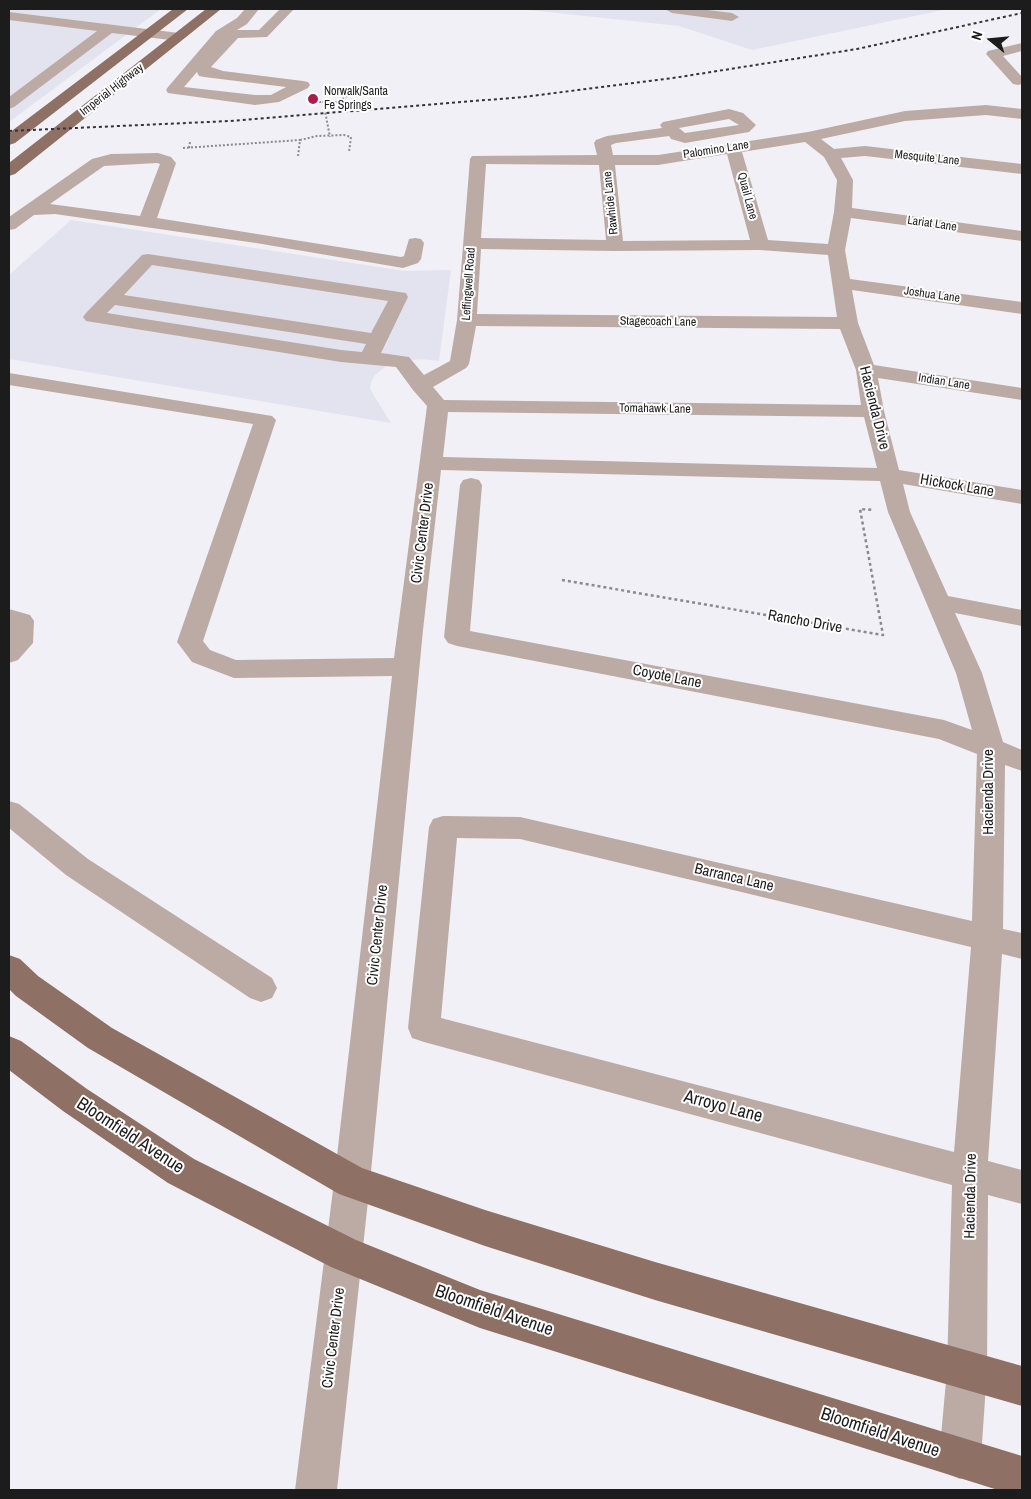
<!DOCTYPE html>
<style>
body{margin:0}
#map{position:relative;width:1031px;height:1499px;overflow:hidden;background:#f0f0f6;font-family:"Archivo Narrow",sans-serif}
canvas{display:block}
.frame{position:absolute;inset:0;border:10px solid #1c1c1d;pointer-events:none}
.north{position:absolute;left:966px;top:15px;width:50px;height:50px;-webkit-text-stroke:4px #fff;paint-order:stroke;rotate:287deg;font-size:14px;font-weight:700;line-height:20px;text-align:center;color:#1c1c1d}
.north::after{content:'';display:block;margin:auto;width:18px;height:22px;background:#1c1c1d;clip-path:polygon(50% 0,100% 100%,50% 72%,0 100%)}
</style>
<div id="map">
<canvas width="1031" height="1499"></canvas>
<div class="frame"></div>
<div class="north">N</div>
</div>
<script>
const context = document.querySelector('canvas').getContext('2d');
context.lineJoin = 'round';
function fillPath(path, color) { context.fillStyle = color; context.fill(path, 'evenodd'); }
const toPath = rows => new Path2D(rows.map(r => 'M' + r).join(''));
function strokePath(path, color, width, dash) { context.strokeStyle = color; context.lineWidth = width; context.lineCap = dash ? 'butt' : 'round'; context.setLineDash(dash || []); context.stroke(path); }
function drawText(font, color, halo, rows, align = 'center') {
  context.font = font + ' "Archivo Narrow",sans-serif'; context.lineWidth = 4; context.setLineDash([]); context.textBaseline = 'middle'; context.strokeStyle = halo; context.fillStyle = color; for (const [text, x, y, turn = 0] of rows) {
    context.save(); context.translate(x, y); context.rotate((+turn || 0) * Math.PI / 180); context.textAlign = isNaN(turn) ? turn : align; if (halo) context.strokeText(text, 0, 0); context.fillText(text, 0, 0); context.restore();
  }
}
const built = toPath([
 [9,9,161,9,9,122],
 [519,9,948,9,752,50,679,26],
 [71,220,405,271,451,270,439,361,421,359,402,361,385,367,375,375,371,382,370,389,391,423,9,359,9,275]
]);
const pathFar1 = toPath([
 [315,102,338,102,354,91],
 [183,148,300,140],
 [189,148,190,142],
 [298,156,300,140,317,136,344,135,351,137,349,152]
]);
const path = toPath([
 [562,580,883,635,860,509,874,510]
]);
const minor = toPath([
 [245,9,259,9,247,24,237,30,259,30,280,9,294,9,267,37,238,38,211,67,223,71,303,81,308,82,310,85,308,88,279,102,255,105,168,93,166,90,168,87,216,31,237,18,245,9],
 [197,72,199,76,204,77,286,87,271,95,255,95,184,87,197,72],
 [665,9,700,9,732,13,739,17,732,21,672,13,665,9],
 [9,12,179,33,186,37,179,41,112,33,14,107,9,109,9,97,97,31,9,20,9,12],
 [1022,43,1022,51,1003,56,1022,77,1022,84,1018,85,1013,84,986,54,988,51,1022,43],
 [986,105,1022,109,1022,119,986,115,905,121,821,139,834,149,865,146,1022,164,1022,174,865,156,841,158,853,180,852,208,1022,231,1022,241,851,218,845,250,850,279,1022,302,1022,314,852,290,858,323,874,365,1022,388,1022,400,878,378,884,411,899,470,1022,490,1022,504,903,484,910,512,948,596,1022,610,1022,626,955,613,982,673,1003,742,1022,750,1022,771,1005,765,1003,929,1022,933,1022,959,1002,954,988,1161,1022,1170,1022,1204,988,1195,987,1370,981,1458,975,1473,960,1479,945,1473,939,1458,947,1370,952,1185,424,1042,412,1038,408,1028,429,827,433,819,443,816,520,817,972,921,977,754,939,739,457,646,448,643,444,637,460,485,463,480,471,478,479,480,482,485,470,631,944,720,972,730,956,673,888,512,880,481,441,470,423,630,370,1182,337,1490,295,1490,334,1182,392,676,234,678,192,662,177,642,253,424,9,385,9,373,272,416,276,420,203,641,210,650,236,660,394,658,427,406,413,390,396,367,341,362,86,321,83,317,86,313,142,255,148,254,406,293,408,297,381,353,409,357,424,375,450,361,457,320,470,159,472,156,597,155,594,143,596,140,607,136,662,128,660,125,663,122,729,109,743,113,756,125,749,132,685,143,671,139,669,136,616,143,611,145,613,155,658,155,808,132,905,111,986,105],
 [729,119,739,125,685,133,679,128,729,119],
 [805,142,824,157,837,180,834,212,828,244,768,240,742,152,805,142],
 [727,154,750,240,623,241,615,165,658,165,727,154],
 [486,164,599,165,606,240,481,238,486,164],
 [481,249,615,251,760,250,828,255,837,317,477,314,481,249],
 [152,265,388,301,371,333,124,295,152,265],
 [115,305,366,344,362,352,341,350,107,313,115,305],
 [476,326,840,329,856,370,861,405,444,400,433,387,466,368,469,364,476,326],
 [448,412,864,417,877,468,443,457,448,412],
 [457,838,520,839,971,947,954,1152,441,1018,457,838],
 [158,153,171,157,176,163,157,218,401,257,404,256,409,239,415,238,421,239,424,243,421,259,418,263,403,268,256,243,55,214,34,215,15,229,9,230,9,217,92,159,111,154,158,153],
 [157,163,160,164,140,216,50,204,104,166,157,163],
 [9,609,30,615,34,621,33,643,18,660,9,663,9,609],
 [9,801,19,804,88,859,272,978,277,988,272,998,261,1002,250,998,66,875,9,828,9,801]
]);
const major = toPath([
 [173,9,188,9,15,143,9,145,9,133,173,9],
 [206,9,221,9,15,174,9,176,9,163,206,9],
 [9,955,20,959,38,976,112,1028,362,1168,485,1210,655,1262,1022,1366,1022,1406,655,1300,485,1246,339,1194,88,1048,16,996,9,989,9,955],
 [9,1036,21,1041,87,1089,194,1159,356,1240,480,1290,1022,1456,1022,1490,998,1490,480,1328,331,1267,168,1183,63,1111,9,1070,9,1036]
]);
const rail = toPath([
 [9,131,230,121,523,97,673,78,857,49,1022,13]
]);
const pathBridge = toPath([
 [323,101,330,137]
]);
const markers = [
 [313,99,6,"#ad1b4d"]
];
const farStreetnames = [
 ["Imperial Highway",112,90,-38],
 ["Palomino Lane",716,150,-9],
 ["Mesquite Lane",927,158,6],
 ["Quail Lane",747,196,75],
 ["Rawhide Lane",611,203,-96],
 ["Lariat Lane",932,224,8],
 ["Leffingwell Road",469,284,-86],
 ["Joshua Lane",932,295,8],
 ["Stagecoach Lane",658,322,1],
 ["Indian Lane",944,382,9],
 ["Tomahawk Lane",655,409,1]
];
const farPoinames = [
 ["Norwalk/Santa",324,92],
 ["Fe Springs",324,106]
];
const streetNames = [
 ["Hacienda Drive",874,408,76],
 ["Hickock Lane",957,486,10],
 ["Civic Center Drive",423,533,-83],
 ["Rancho Drive",805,622,10],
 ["Coyote Lane",667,677,11],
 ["Hacienda Drive",989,792,-90],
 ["Barranca Lane",734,878,13],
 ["Civic Center Drive",378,935,-84],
 ["Hacienda Drive",971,1196,-89],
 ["Civic Center Drive",334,1338,-83]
];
const nearStreetnames = [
 ["Arroyo Lane",723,1107,15],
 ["Bloomfield Avenue",130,1136,33],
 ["Bloomfield Avenue",494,1311,19],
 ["Bloomfield Avenue",880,1433,18]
];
fillPath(built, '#e3e3f0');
strokePath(pathFar1, '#8a8a8d', 2, [2, 2]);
strokePath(path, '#8a8a8d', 2.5, [3, 3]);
fillPath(minor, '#bcaba4');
fillPath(major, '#8e7064');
strokePath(rail, '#343436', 2, [3, 3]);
strokePath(pathBridge, '#8a8a8d', 2, [2, 2]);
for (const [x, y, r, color] of markers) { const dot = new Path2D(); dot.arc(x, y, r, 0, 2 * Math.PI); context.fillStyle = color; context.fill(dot); strokePath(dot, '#fff', 2); }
drawText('12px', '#1c1c1d', '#fff', farStreetnames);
drawText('12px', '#1c1c1d', '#fff', farPoinames, 'left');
drawText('15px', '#1c1c1d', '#fff', streetNames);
drawText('18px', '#1c1c1d', '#fff', nearStreetnames);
</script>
